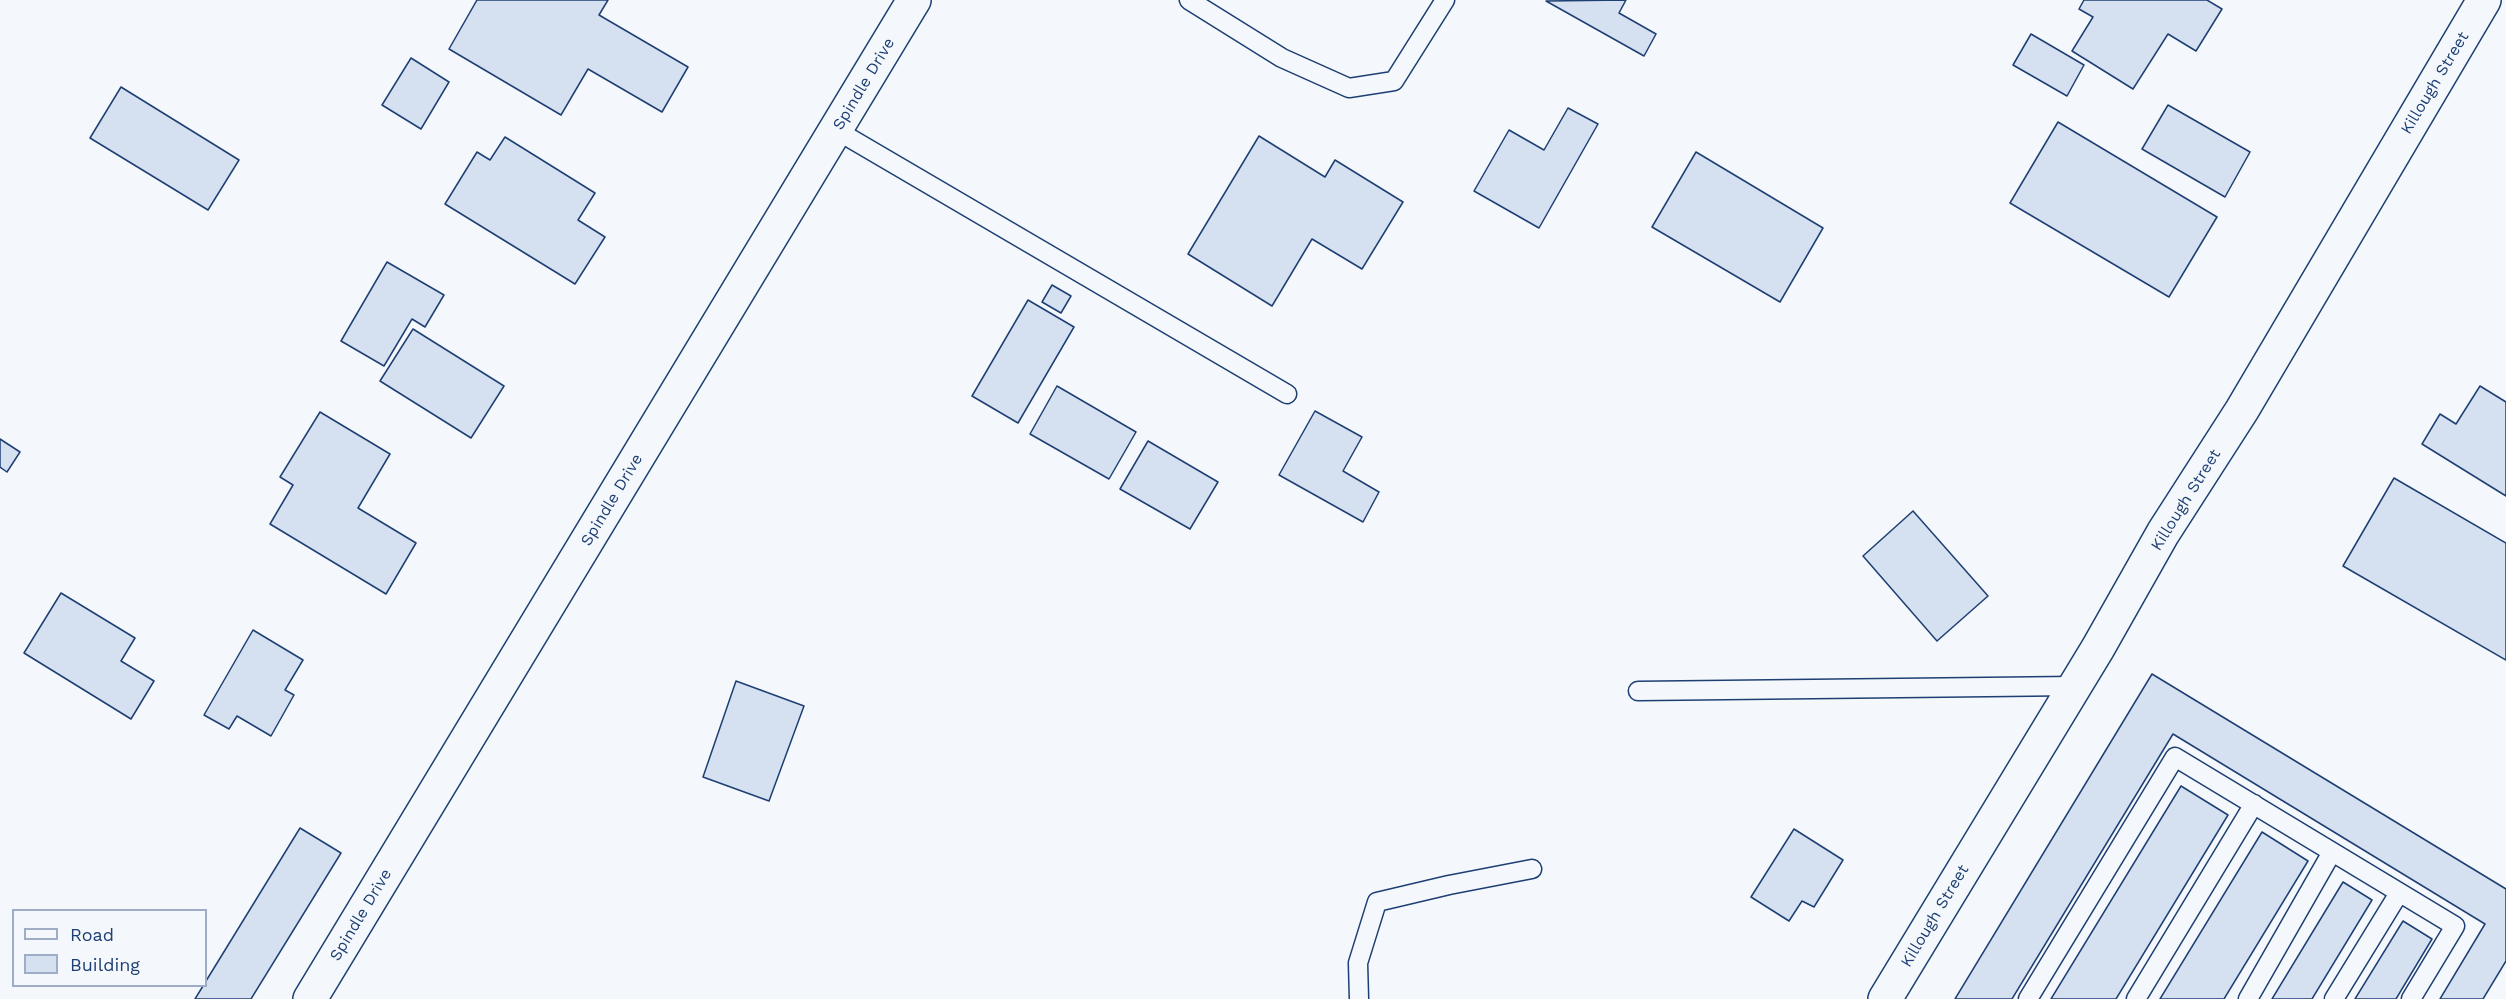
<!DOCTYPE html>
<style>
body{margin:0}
#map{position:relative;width:2506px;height:999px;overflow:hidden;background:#f4f7fb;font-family:"Work Sans",sans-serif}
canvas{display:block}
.legend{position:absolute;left:12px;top:909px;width:195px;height:78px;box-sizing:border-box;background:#f4f7fb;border:2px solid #9eadc5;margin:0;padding:8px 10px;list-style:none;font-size:18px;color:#1d3f73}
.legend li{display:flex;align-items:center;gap:12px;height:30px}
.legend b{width:30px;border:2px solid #9eadc5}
</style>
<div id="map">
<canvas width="2506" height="999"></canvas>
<ul class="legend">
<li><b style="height:8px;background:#f4f7fb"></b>Road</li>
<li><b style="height:16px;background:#d5e0f0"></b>Building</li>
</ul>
</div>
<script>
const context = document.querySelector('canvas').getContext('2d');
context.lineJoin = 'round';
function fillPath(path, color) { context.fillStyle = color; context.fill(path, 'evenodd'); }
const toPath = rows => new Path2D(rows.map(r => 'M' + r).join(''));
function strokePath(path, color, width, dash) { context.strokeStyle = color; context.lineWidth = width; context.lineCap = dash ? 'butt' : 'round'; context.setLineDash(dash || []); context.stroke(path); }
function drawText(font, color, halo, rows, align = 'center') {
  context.font = font + ' "Work Sans",sans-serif'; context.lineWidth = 4.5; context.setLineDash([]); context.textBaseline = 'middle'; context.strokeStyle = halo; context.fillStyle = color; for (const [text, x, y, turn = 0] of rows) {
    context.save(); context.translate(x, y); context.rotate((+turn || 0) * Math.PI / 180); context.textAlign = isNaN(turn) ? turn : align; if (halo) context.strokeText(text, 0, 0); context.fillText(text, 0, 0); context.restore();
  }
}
const building = toPath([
 [477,0,608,0,599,15,688,67,662,112,588,69,561,115,449,49,477,0],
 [1626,0,1619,13,1656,34,1644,56,1546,1,1626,0],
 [2084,0,2207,0,2222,9,2196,51,2168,34,2133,89,2072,51,2093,17,2079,9,2084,0],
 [2031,34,2084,65,2067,96,2013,65,2031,34],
 [411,58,449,82,421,129,382,105,411,58],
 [121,87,239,160,208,210,90,138,121,87],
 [2168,105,2250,152,2225,197,2142,149,2168,105],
 [1568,108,1598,124,1539,228,1474,191,1509,130,1544,150,1568,108],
 [2058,122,2217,217,2169,297,2010,203,2058,122],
 [1259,136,1325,177,1335,160,1403,202,1362,269,1312,239,1272,306,1188,254,1259,136],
 [505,137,595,193,578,220,605,237,575,284,445,204,477,152,490,160,505,137],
 [1696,152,1823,228,1780,302,1652,227,1696,152],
 [387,262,444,295,425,327,412,319,384,366,341,341,387,262],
 [1052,285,1071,296,1061,313,1042,302,1052,285],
 [1028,300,1074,327,1018,423,972,396,1028,300],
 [413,329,504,386,471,438,380,381,413,329],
 [1057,386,1136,432,1109,479,1030,434,1057,386],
 [2480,386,2506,402,2506,496,2422,444,2440,414,2456,424,2480,386],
 [1315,411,1362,437,1343,471,1379,492,1363,522,1279,475,1315,411],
 [320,412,390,454,358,508,416,543,386,594,270,524,293,485,280,477,320,412],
 [0,439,20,452,7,472,0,467,0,439],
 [1148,441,1218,482,1190,529,1120,489,1148,441],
 [2394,478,2506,543,2506,660,2343,566,2394,478],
 [1913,511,1988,596,1937,641,1863,556,1913,511],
 [61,593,135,638,121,661,154,681,131,719,24,653,61,593],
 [253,630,303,660,285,690,294,695,271,736,237,716,229,729,204,715,253,630],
 [2152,674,2506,889,2506,961,2483,999,2440,999,2485,924,2173,734,2012,999,1955,999,2152,674],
 [736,681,804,706,769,801,703,777,736,681],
 [2181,786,2228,815,2116,999,2051,999,2181,786],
 [300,828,341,853,251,999,195,999,203,986,206,986,206,981,300,828],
 [1794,829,1843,860,1814,907,1802,901,1789,921,1751,897,1794,829],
 [2262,832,2308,861,2224,999,2160,999,2262,832],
 [2343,882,2372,900,2312,999,2272,999,2343,882],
 [2403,921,2432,939,2396,999,2355,999,2403,921]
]);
const service = toPath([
 [1189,0,1282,58,1349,88,1394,81,1445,0],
 [836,130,1287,394],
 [1638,691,2075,686],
 [1359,999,1358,963,1377,902,1449,885,1532,869],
 [2028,999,2175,757,2455,926,2411,999],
 [2136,999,2254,804],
 [2248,999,2332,852],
 [2334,999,2399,893]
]);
const minor = toPath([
 [310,999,914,0],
 [1885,999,2098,648,2163,533,2242,410,2484,0]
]);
const streetNames = [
 ["Killough Street",2435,83,-59],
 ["Spindle Drive",864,84,-59],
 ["Spindle Drive",612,500,-59],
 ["Killough Street",2186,500,-58],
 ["Spindle Drive",361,915,-59],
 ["Killough Street",1935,916,-59]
];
fillPath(building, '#d5e0f0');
strokePath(building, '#1d3f73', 1.5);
strokePath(service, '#1d3f73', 21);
strokePath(minor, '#1d3f73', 36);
strokePath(service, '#f4f7fb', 18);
strokePath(minor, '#f4f7fb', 33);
drawText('16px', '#1d3f73', '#f4f7fb', streetNames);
</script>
